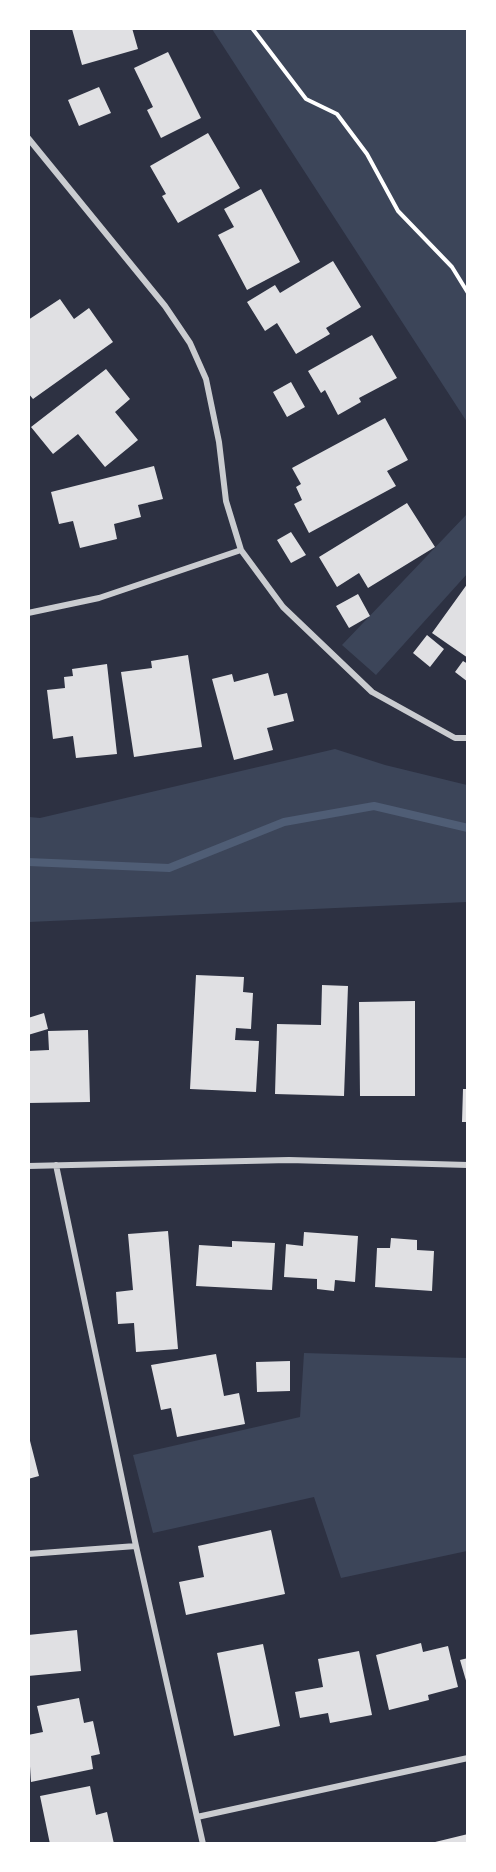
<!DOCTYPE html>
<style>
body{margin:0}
#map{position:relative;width:496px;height:1872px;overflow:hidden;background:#2d3142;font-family:Montserrat,sans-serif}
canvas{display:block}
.frame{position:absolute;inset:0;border:30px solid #fff;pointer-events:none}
</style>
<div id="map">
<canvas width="496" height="1872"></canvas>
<div class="frame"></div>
</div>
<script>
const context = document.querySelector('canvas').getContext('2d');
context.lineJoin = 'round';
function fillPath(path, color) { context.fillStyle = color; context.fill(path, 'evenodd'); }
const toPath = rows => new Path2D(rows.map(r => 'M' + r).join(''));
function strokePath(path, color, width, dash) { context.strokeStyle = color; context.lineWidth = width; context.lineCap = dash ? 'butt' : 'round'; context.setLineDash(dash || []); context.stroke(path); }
const green = toPath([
 [212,29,467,29,467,422],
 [467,514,467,574,376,675,342,645],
 [335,749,385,765,467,785,467,902,29,922,29,817,40,818],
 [304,1353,467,1358,467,1551,341,1578,314,1497,153,1533,133,1455,300,1417]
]);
const stream = toPath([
 [28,862,169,868,284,822,374,806,468,828]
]);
const building = toPath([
 [132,28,138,49,82,65,72,29],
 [168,52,201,118,161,138,147,110,153,107,134,68],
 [99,87,111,113,79,126,68,100],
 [208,133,240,188,178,223,162,196,166,194,150,166],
 [261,189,300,262,247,290,218,235,234,227,224,209],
 [333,261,361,307,326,328,330,334,296,354,277,323,265,331,247,302,275,285,280,293],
 [60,299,74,319,89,308,113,342,33,399,28,393,28,320],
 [372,335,397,378,359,398,361,402,338,415,325,390,321,393,308,371],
 [106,369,130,399,115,412,138,440,105,467,78,434,53,454,31,427],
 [291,382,305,407,287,417,273,392],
 [385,418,408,460,387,471,396,486,309,533,294,504,302,500,296,487,301,484,292,468],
 [154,466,163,499,138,505,141,517,114,524,117,539,80,548,73,521,59,524,51,492],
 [407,503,435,547,368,588,359,573,337,587,319,557],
 [291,532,306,555,291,563,277,540],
 [468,583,468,658,432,633],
 [358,594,370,616,349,628,336,606],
 [427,635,444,649,430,667,413,653],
 [188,655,202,747,134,757,121,672,152,668,151,661],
 [463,661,468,664,468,682,455,672],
 [107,664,117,754,76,758,73,736,53,739,47,690,65,688,64,677,73,676,72,669],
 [268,673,274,696,287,693,294,721,267,728,273,750,234,760,212,679,232,674,234,682],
 [196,975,244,977,243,992,253,993,251,1029,236,1028,235,1040,259,1041,256,1092,190,1089],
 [322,985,348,986,344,1096,275,1094,277,1024,321,1025],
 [415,1001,415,1096,360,1096,359,1002],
 [44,1013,48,1029,28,1035,28,1018],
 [88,1030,90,1102,28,1103,28,1051,49,1050,48,1031],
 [463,1089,468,1089,468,1122,462,1122],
 [168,1231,178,1349,136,1352,134,1323,118,1324,116,1292,133,1290,128,1234],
 [304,1232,358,1236,355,1282,335,1280,334,1291,317,1289,317,1279,284,1277,286,1244,303,1246],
 [391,1238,417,1240,417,1250,434,1251,432,1291,375,1287,377,1248,390,1248],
 [232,1241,275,1243,272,1290,196,1286,199,1245,232,1247],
 [216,1354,224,1396,239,1393,245,1424,177,1437,171,1408,161,1410,151,1365],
 [290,1361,290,1391,257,1392,256,1362],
 [28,1433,39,1476,28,1479],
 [271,1530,285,1594,186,1615,179,1582,204,1577,198,1546],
 [77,1630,81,1671,28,1676,28,1635],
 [421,1643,423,1652,448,1646,458,1687,428,1695,429,1700,389,1710,376,1655],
 [263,1644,280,1726,234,1736,217,1653],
 [359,1651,372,1715,330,1723,328,1713,300,1718,295,1692,323,1687,318,1659],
 [468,1658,468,1684,467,1684,460,1660],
 [79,1698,84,1723,93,1721,100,1754,91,1756,93,1769,31,1782,28,1735,43,1732,37,1706],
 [90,1786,96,1815,107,1812,114,1844,50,1844,40,1796],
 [468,1834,468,1844,431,1844,431,1843]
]);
const path = toPath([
 [252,28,306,99,337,114,367,154,398,211,452,267,468,293]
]);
const minor = toPath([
 [28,138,165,306,190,343,206,379,219,442,226,501,241,550,283,607,372,692,455,738,468,738],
 [28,613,99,598,241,550],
 [56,1165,136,1546,203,1844],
 [28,1166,289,1160,468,1165],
 [28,1554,136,1546],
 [197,1817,468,1758]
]);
fillPath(green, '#3c4559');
strokePath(stream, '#4f5d75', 8);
fillPath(building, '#e0e0e3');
strokePath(path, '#fff', 4);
strokePath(minor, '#caccd0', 6);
</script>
